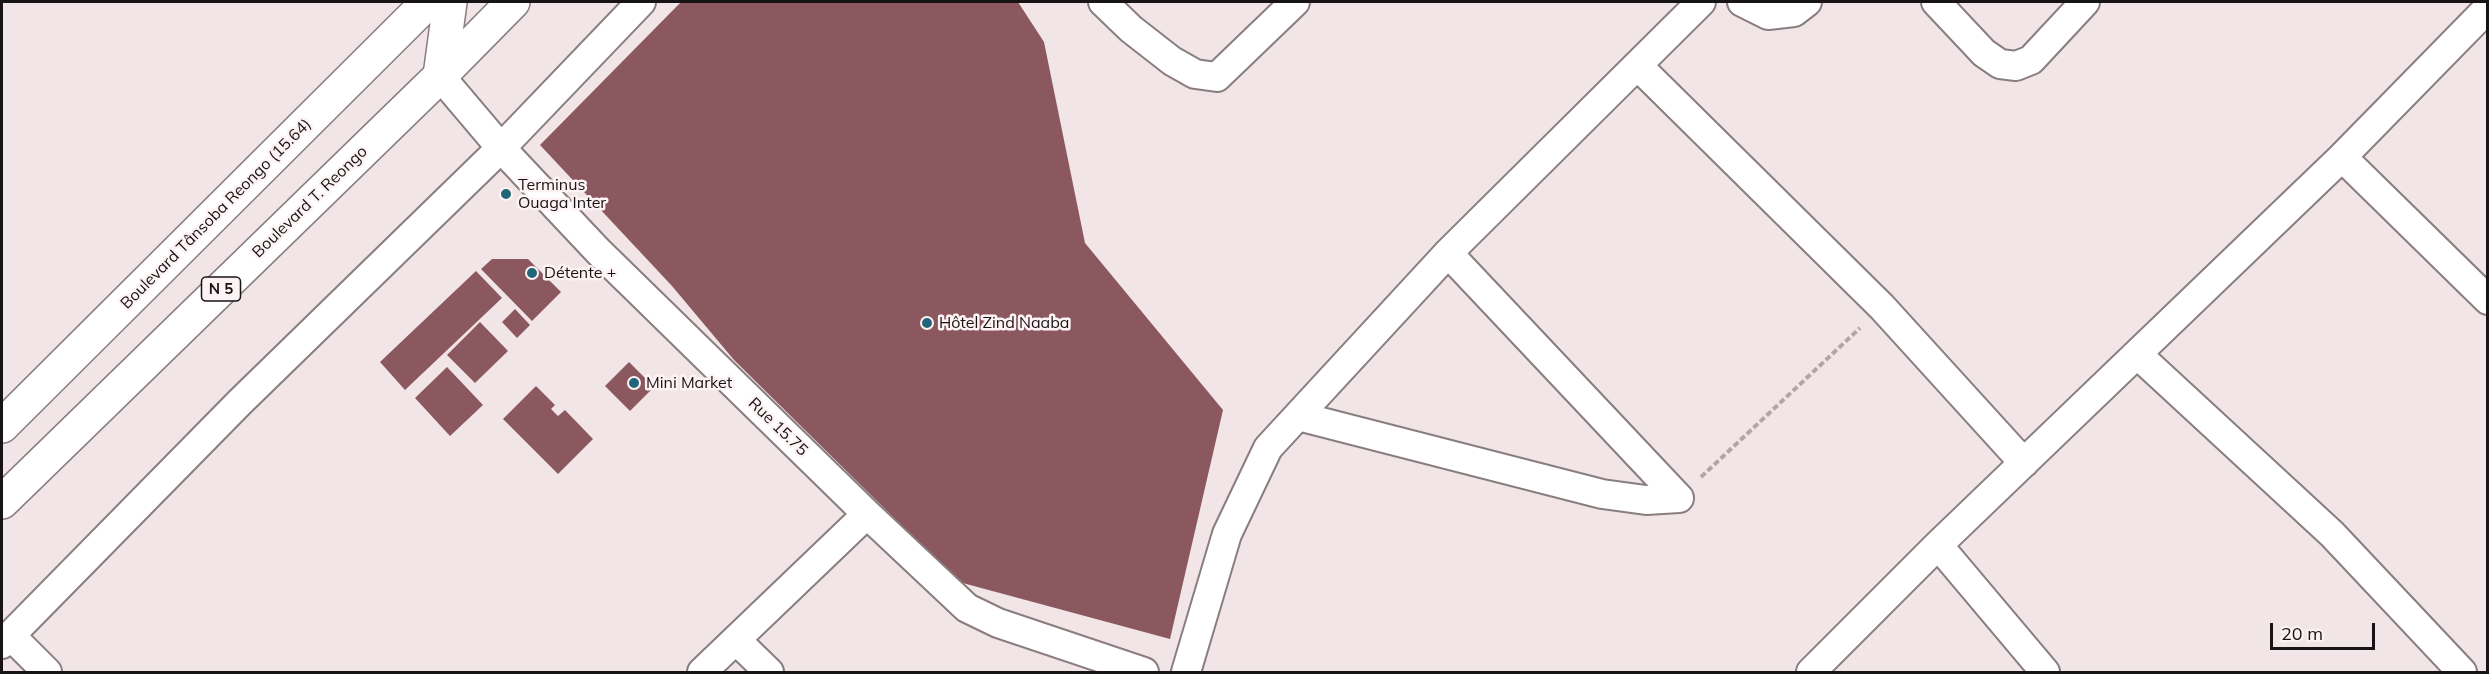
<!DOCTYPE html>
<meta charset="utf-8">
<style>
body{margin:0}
#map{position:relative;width:2489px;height:674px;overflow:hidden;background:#f2e5e7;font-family:Mulish,sans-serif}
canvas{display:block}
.frame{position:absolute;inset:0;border:3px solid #181314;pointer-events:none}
.scale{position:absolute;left:2270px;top:623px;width:105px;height:27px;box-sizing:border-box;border:3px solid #181314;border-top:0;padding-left:8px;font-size:18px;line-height:21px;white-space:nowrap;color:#181314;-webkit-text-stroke:4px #fef3f4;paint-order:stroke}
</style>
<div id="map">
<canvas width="2489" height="674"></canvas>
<div class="frame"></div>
<div class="scale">20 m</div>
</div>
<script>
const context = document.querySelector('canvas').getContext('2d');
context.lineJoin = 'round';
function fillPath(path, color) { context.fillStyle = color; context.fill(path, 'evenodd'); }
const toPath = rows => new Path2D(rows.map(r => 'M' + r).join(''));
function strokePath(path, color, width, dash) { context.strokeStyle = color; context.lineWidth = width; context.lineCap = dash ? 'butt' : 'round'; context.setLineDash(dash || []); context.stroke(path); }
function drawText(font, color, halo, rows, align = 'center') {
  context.font = font + ' Mulish,sans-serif'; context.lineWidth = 5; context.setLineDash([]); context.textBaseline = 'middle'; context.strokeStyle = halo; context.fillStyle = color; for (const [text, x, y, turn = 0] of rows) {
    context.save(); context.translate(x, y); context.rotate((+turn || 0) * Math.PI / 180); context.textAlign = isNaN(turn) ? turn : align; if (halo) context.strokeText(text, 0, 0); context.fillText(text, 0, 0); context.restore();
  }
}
const building = toPath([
 [681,2,1018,2,1044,42,1085,243,1223,410,1170,639,959,582,734,360,672,286,540,145],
 [492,259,528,259,561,292,532,321,481,269],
 [476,271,502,298,405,390,380,362],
 [515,309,530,325,517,338,502,322],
 [480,322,508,351,475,383,447,355],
 [629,362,654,387,630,411,605,386],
 [447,367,483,405,450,436,415,398],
 [536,386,555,405,551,409,558,416,565,410,593,439,558,474,503,419]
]);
const path = toPath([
 [1701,477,1860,328]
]);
const street = toPath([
 [1103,2,1131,29,1172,61,1195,74,1217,77,1295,2],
 [1742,2,1768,15,1794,12,1807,2],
 [1936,2,1984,53,2000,64,2016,66,2031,60,2085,2],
 [1638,66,1882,307,2024,463],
 [440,76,501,148,598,251,867,514,967,608,998,623,1144,672],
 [2342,157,2488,300],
 [1448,253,1679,498],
 [2137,354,2332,534,2462,672],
 [1298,416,1602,494,1646,500,1679,498],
 [1938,545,2045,672],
 [10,635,47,672],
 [736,640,769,672],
 [2,644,240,402,501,148,641,2],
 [702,672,867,514],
 [1186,672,1227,534,1268,448,1448,253,1701,2],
 [1811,672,1938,545,2342,157,2488,8]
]);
const secondary = toPath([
 [440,76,450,2]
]);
const highway = toPath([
 [2,426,428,2],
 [2,502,440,76,513,2]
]);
const markers = [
 [506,194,6,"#236578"],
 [532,273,6,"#236578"],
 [927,323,6,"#236578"],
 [634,383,6,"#236578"]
];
const shields = [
 [221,289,39]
];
const shieldNames = [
 ["N 5",221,289]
];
const poiNames = [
 ["Terminus",518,185],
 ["Ouaga Inter",518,203],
 ["Détente +",544,273],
 ["Hôtel Zind Naaba",939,323],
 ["Mini Market",646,383]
];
const streetNames = [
 ["Boulevard T. Reongo",310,202,-44],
 ["Boulevard Tânsoba Reongo (15.64)",216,214,-45],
 ["Rue 15.75",778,427,44]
];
fillPath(building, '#8b585f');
strokePath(street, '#897d7f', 32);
strokePath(secondary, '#897d7f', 36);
strokePath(highway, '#897d7f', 36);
strokePath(path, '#b0a6a7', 4, [6, 3]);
strokePath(street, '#fff', 28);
strokePath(secondary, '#fff', 33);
strokePath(highway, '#fff', 33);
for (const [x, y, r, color] of markers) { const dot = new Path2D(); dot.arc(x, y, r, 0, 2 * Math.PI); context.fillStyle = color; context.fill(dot); strokePath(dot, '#fef3f4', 2); }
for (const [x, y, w] of shields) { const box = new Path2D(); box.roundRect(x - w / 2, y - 12, w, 24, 4.5); context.fillStyle = '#fef3f4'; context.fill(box); strokePath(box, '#181314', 1.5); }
drawText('bold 15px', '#181314', null, shieldNames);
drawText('16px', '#181314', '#fef3f4', poiNames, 'left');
drawText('16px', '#181314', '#fef3f4', streetNames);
</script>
